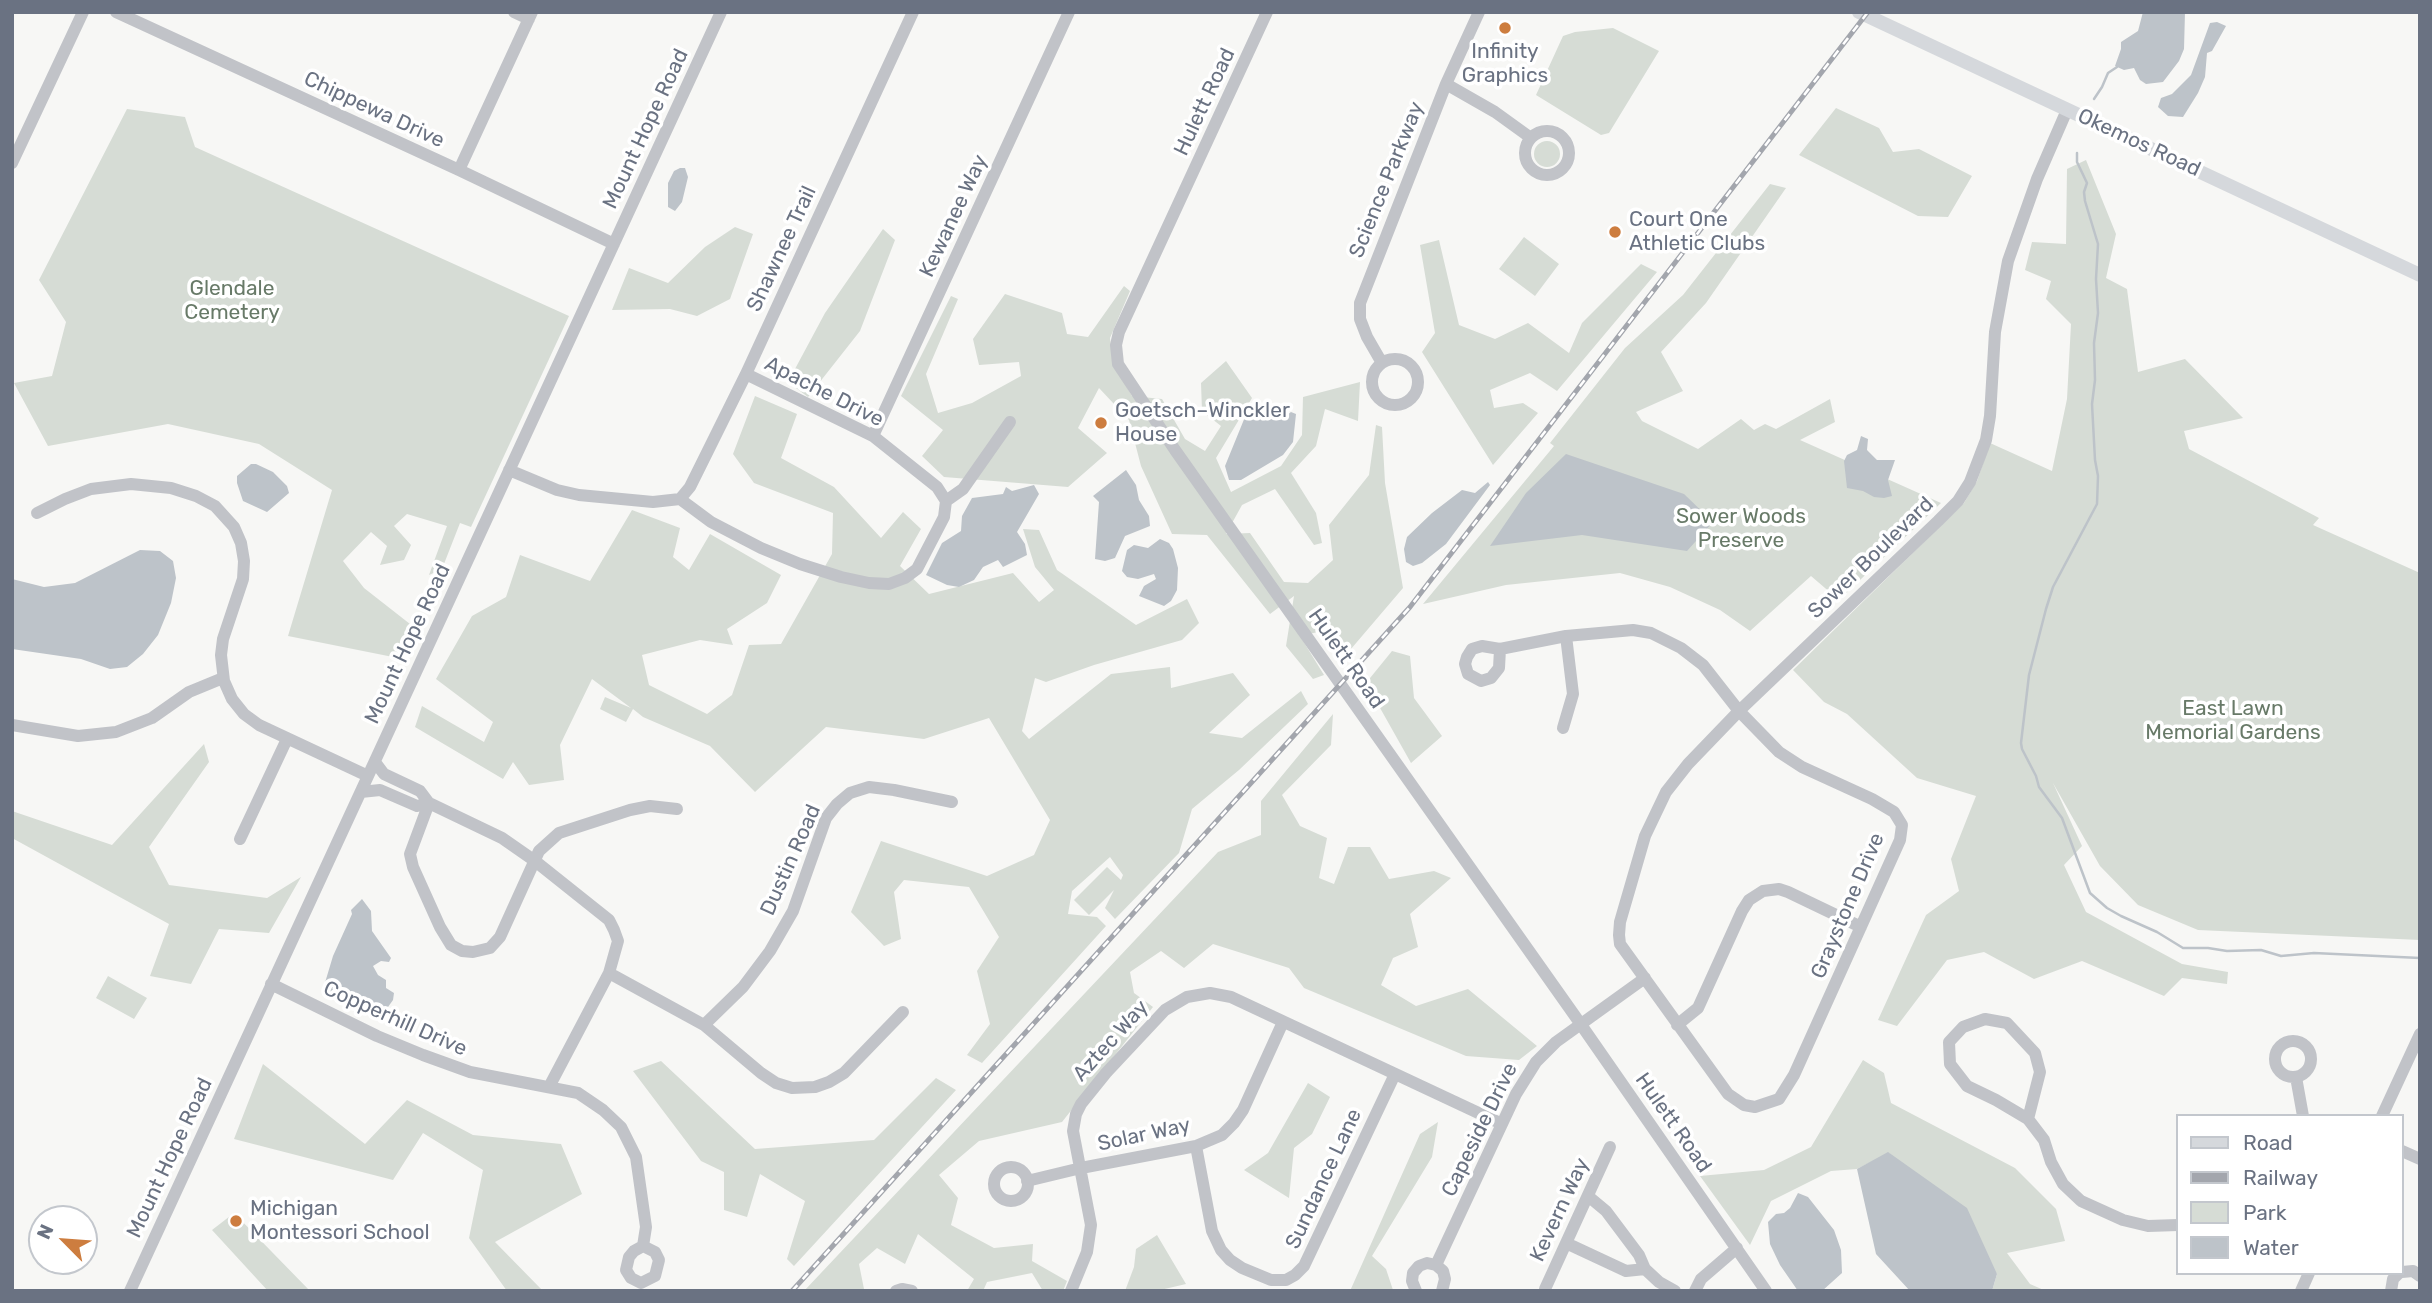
<!DOCTYPE html>
<meta charset="utf-8">
<style>
body{margin:0}
#map{position:relative;width:2432px;height:1303px;overflow:hidden;background:#f7f7f5;font-family:Rubik,sans-serif}
canvas{display:block}
.frame{position:absolute;inset:0;border:14px solid #6a7282;pointer-events:none}
.legend{position:absolute;left:2176px;top:1114px;width:228px;height:161px;box-sizing:border-box;background:#fff;border:2px solid #c3c7cd;margin:0;padding:9px 12px;list-style:none;font-size:21px;color:#6a7282}
.legend li{display:flex;align-items:center;gap:14px;height:35px}
.legend b{width:35px;border:2px solid #c3c7cd}
.north{position:absolute;left:28px;top:1205px;width:70px;height:70px;box-sizing:border-box;background:#fff;border:2px solid #c3c7cd;border-radius:50%;rotate:295deg;font-size:19px;font-weight:700;line-height:28px;text-align:center;color:#6a7282}
.north::after{content:'';display:block;margin:auto;width:24px;height:32px;background:#cd7d3f;clip-path:polygon(50% 0,100% 100%,50% 72%,0 100%)}
</style>
<div id="map">
<canvas width="2432" height="1303"></canvas>
<div class="frame"></div>
<ul class="legend">
<li><b style="height:9px;background:#d5d8dc"></b>Road</li>
<li><b style="height:9px;background:#a3a6ad"></b>Railway</li>
<li><b style="height:19px;background:#d6dcd5"></b>Park</li>
<li><b style="height:19px;background:#bdc3c9"></b>Water</li>
</ul>
<div class="north">N</div>
</div>
<script>
const context = document.querySelector('canvas').getContext('2d');
context.lineJoin = 'round';
function fillPath(path, color) { context.fillStyle = color; context.fill(path, 'evenodd'); }
const toPath = rows => new Path2D(rows.map(r => 'M' + r).join(''));
function strokePath(path, color, width, dash) { context.strokeStyle = color; context.lineWidth = width; context.lineCap = dash ? 'butt' : 'round'; context.setLineDash(dash || []); context.stroke(path); }
function drawText(font, color, halo, rows, align = 'center') {
  context.font = font + ' Rubik,sans-serif'; context.lineWidth = 7; context.setLineDash([]); context.textBaseline = 'middle'; context.strokeStyle = halo; context.fillStyle = color; for (const [text, x, y, turn = 0] of rows) {
    context.save(); context.translate(x, y); context.rotate((+turn || 0) * Math.PI / 180); context.textAlign = isNaN(turn) ? turn : align; if (halo) context.strokeText(text, 0, 0); context.fillText(text, 0, 0); context.restore();
  }
}
const green = toPath([
 [1613,28,1659,51,1609,133,1601,135,1536,95,1563,36,1575,32],
 [1836,108,1879,128,1893,152,1919,149,1972,176,1948,217,1918,216,1799,155],
 [127,109,185,117,195,147,569,316,471,527,460,523,442,569,429,575,447,526,407,514,394,526,411,545,404,560,380,565,387,546,371,532,343,561,364,588,410,624,398,658,288,636,332,490,259,444,168,424,48,446,14,383,52,376,66,322,39,280],
 '1534 154a13 13 0 1 1 26 0a13 13 0 1 1-26 0Z',
 [2086,160,2116,234,2106,278,2127,289,2138,372,2185,359,2243,418,2184,431,2189,449,2319,518,2313,525,2420,573,2420,940,2198,930,2138,905,2100,866,2053,783,2082,846,2064,865,2086,912,2182,964,2228,972,2227,984,2182,978,2164,996,2082,961,2034,979,1984,952,1947,960,1897,1026,1878,1020,1926,915,1959,891,1951,859,1976,796,1917,778,1847,714,1824,702,1793,670,1964,503,1977,481,1990,443,2052,471,2067,399,2071,324,2046,299,2051,281,2025,270,2032,242,2066,244,2067,169],
 [1770,184,1786,188,1706,303,1661,352,1683,391,1636,412,1642,421,1698,449,1741,419,1754,430,1765,424,1776,429,1830,399,1835,422,1800,440,1941,503,1839,600,1811,576,1750,631,1720,610,1670,587,1620,573,1506,585,1423,604,1554,446,1550,443,1625,348,1683,295],
 [735,227,753,234,730,299,697,316,670,309,612,310,629,268,668,283,705,247],
 [883,229,895,240,860,331,808,397,788,382,825,313],
 [1524,237,1559,264,1535,296,1499,269],
 [1439,240,1459,325,1495,339,1528,323,1569,353,1582,323,1641,264,1657,272,1557,391,1530,373,1490,390,1494,408,1523,403,1538,413,1493,465,1422,352,1435,333,1420,245],
 [1124,286,1130,291,1110,338,1113,363,1132,396,1162,399,1185,439,1205,451,1221,426,1202,411,1201,383,1226,361,1252,398,1216,458,1231,492,1281,466,1302,435,1303,397,1360,382,1358,421,1325,409,1316,446,1291,473,1316,513,1322,543,1314,545,1275,489,1242,505,1226,534,1250,533,1284,582,1308,583,1333,560,1329,525,1369,475,1376,425,1382,427,1385,483,1403,588,1345,656,1318,632,1300,636,1324,675,1313,679,1286,646,1294,596,1270,614,1207,535,1172,534,1141,466,1129,420,1099,388,1078,428,1107,453,1068,487,944,477,922,456,943,430,901,396,951,296,958,299,926,374,938,413,972,403,1021,376,1019,362,979,365,973,339,1005,294,1062,313,1067,334,1088,337],
 [755,396,797,414,781,458,834,487,881,538,903,512,921,529,900,566,929,594,1013,573,1039,602,1054,590,1035,567,1023,529,1039,530,1057,570,1136,625,1187,599,1199,623,1182,640,1094,665,1046,682,1035,678,1022,731,1029,739,1111,674,1170,667,1171,688,1233,673,1250,695,1209,733,1242,738,1301,691,1308,704,1239,770,1192,809,1179,853,1115,919,1105,908,1114,890,1089,915,1074,900,1107,867,1121,880,1123,875,1110,857,1072,891,1068,914,1097,917,1106,926,982,1063,967,1055,990,1024,977,971,999,937,969,887,904,880,894,892,901,939,884,946,851,912,881,841,987,876,1034,855,1050,820,989,718,924,739,826,727,755,792,710,746,643,717,633,709,626,722,600,709,605,697,631,708,592,679,560,745,564,780,529,785,513,762,503,779,415,727,422,706,484,742,493,722,436,679,472,616,506,597,520,555,590,581,632,510,680,528,673,557,689,570,710,534,781,575,767,603,727,629,733,645,700,640,642,655,649,685,707,714,732,695,749,645,781,644,832,554,833,513,754,483,733,454],
 [1392,651,1410,656,1414,698,1442,736,1411,763,1366,683],
 [1333,714,1331,745,1282,795,1300,826,1327,838,1319,878,1334,884,1348,847,1370,847,1389,879,1434,871,1451,878,1410,914,1418,947,1393,958,1381,985,1416,1006,1468,989,1537,1046,1519,1060,1466,1056,1304,988,1289,968,1213,944,1184,968,1161,951,1130,972,1134,993,1153,1007,1062,1122,979,1141,939,1175,958,1198,951,1225,994,1248,1033,1244,1032,1261,1067,1281,1063,1291,1043,1291,1032,1273,987,1282,983,1291,967,1291,974,1279,918,1234,905,1264,877,1248,859,1264,864,1289,804,1291,1218,852,1261,835,1261,801],
 [204,744,209,762,149,847,169,885,267,898,301,877,269,933,219,929,191,984,150,976,169,924,12,838,12,811,112,845],
 [108,976,147,998,134,1019,96,998],
 [1863,1060,1884,1073,1891,1103,2015,1168,2056,1209,2065,1241,2007,1253,2030,1284,2046,1291,1992,1291,1997,1274,1889,1153,1857,1169,1831,1171,1771,1201,1750,1245,1700,1176,1764,1170,1811,1147],
 [661,1061,755,1149,874,1140,936,1078,956,1090,794,1266,787,1259,805,1201,760,1174,747,1217,724,1210,724,1172,701,1161,633,1071],
 [263,1064,365,1144,407,1100,473,1135,561,1144,582,1194,495,1242,543,1291,507,1291,469,1238,483,1170,423,1133,393,1180,234,1139],
 [1308,1083,1330,1097,1312,1134,1294,1148,1289,1198,1244,1170,1268,1153],
 [1438,1122,1432,1157,1372,1256,1386,1269,1393,1290,1350,1291,1420,1134],
 [234,1213,310,1291,268,1291,212,1230],
 [1157,1235,1186,1284,1156,1291,1125,1291,1134,1267,1136,1249]
]);
const water = toPath([
 [2143,12,2185,12,2184,49,2179,61,2163,82,2146,84,2140,80,2134,68,2124,70,2115,66,2121,49,2121,42,2138,31],
 [2217,22,2226,26,2212,51,2207,53,2205,77,2198,93,2183,117,2168,116,2158,107,2161,98,2172,94,2191,75,2210,23],
 [680,168,685,168,688,177,682,202,675,211,668,207,668,183,674,171],
 [1291,412,1296,414,1293,442,1283,455,1241,480,1229,480,1225,466,1245,417,1271,416,1280,420],
 [1861,436,1868,439,1867,450,1877,460,1895,460,1888,480,1892,496,1884,498,1874,497,1863,491,1847,488,1844,461,1847,455,1857,450],
 [1566,454,1684,494,1713,522,1687,551,1582,535,1490,546,1526,493],
 [251,464,256,464,273,472,287,486,289,493,267,512,243,501,237,483,237,476],
 [1126,470,1136,485,1139,500,1149,516,1150,526,1125,536,1115,558,1105,561,1095,559,1099,502,1093,496],
 [1488,482,1490,485,1446,544,1422,563,1413,566,1406,562,1404,549,1407,537,1432,513,1462,490,1475,493],
 [1034,485,1039,494,1017,532,1025,544,1027,555,1003,567,998,560,983,567,974,580,959,587,947,585,926,575,942,543,961,531,962,516,972,498,1003,494,1006,487,1012,491],
 [1160,539,1169,543,1173,549,1178,568,1177,590,1171,601,1164,606,1139,596,1144,586,1156,579,1154,574,1138,579,1127,577,1122,571,1127,550,1134,545,1148,548],
 [140,550,160,551,173,561,176,578,171,603,158,635,143,654,127,667,110,669,81,659,12,649,12,579,44,587,75,583],
 [362,899,371,911,372,931,391,958,389,962,381,961,373,966,378,975,386,980,386,988,394,993,393,1000,388,1007,380,1013,374,1015,337,997,325,989,324,986,333,956,352,914,351,910],
 [1888,1152,1967,1208,1997,1274,1992,1291,1910,1291,1876,1254,1857,1169],
 [1798,1193,1808,1197,1834,1230,1841,1250,1842,1273,1822,1291,1798,1291,1780,1265,1770,1244,1768,1222,1776,1214,1784,1213,1790,1208]
]);
const stream = toPath([
 [2094,99,2102,87,2108,73,2117,67],
 [2077,153,2077,162,2087,183,2084,192,2085,201,2098,244,2096,279,2098,313,2094,343,2095,380,2092,404,2095,460,2098,476,2097,504,2053,587,2046,609,2029,675,2021,743,2022,749,2036,776,2039,787,2062,818,2090,893,2107,908,2121,916,2157,932,2183,948,2208,948,2227,951,2261,950,2281,956,2314,953,2420,958]
]);
const minor = toPath([
 [116,12,459,170,614,244],
 [514,12,529,19],
 [1267,12,1119,332,1116,345,1118,364,1175,450,1575,1016,1766,1291],
 [1446,84,1495,112,1531,138],
 '1525 153a22 22 0 1 1 44 0a22 22 0 1 1-44 0Z',
 [12,163,83,12],
 [459,170,532,12],
 '1372 382a23 23 0 1 1 46 0a23 23 0 1 1-46 0Z',
 [1382,363,1367,337,1360,319,1360,303,1446,84,1479,12],
 [746,374,873,436,937,487,946,501],
 [873,436,1069,12],
 [509,470,557,490,579,495,653,502,680,499,711,522,761,548,800,564,841,577,869,583,889,584,905,578,917,569,944,517,946,501,963,489,1010,422],
 [680,499,690,487,746,374,913,12],
 [37,513,65,499,91,489,131,484,171,488,196,496,215,506,234,527,241,543,244,561,243,579,223,639,221,655,224,681,232,699,244,714,259,725,368,776],
 [1500,649,1499,668,1491,678,1481,681,1468,674,1465,664,1467,657,1472,649,1482,646,1500,649,1566,636,1633,630,1651,633,1681,648,1703,665,1739,711,1779,752,1802,767,1872,799,1894,812,1902,825,1900,840,1794,1075,1779,1099,1755,1107,1744,1105,1728,1094,1620,944,1619,935,1620,922,1645,836,1666,792,1688,764,1739,711,1938,521,1958,501,1970,482,1986,440,1990,416,1995,332,2008,261,2037,179,2067,110],
 [12,725,78,736,116,732,152,718,189,692,223,678],
 [1563,728,1573,694,1566,636],
 [375,762,384,774,420,791,429,803,502,838,535,861,609,920,614,930,618,941,609,973,549,1087],
 [361,792,380,790,417,806,429,803],
 [429,803,410,854,413,867,440,927,451,945,462,951,473,952,490,948,500,937,539,851,559,833,630,810,650,806,677,809],
 [240,839,287,739],
 [609,973,704,1025,761,1073,776,1083,792,1088,815,1087,829,1082,844,1073,903,1012],
 [271,984,377,1036,423,1055,470,1072,578,1093,603,1110,621,1127,636,1157,646,1227,643,1246,634,1251,629,1257,626,1270,631,1278,641,1283,655,1276,659,1260,655,1252,643,1246],
 [704,1025,743,987,770,951,793,911,826,818,837,804,850,793,869,787,894,790,952,802],
 [1677,1025,1698,1008,1742,911,1749,900,1763,891,1779,889,1788,892,1861,927],
 '2275 1059a18 18 0 1 1 36 0a18 18 0 1 1-36 0Z',
 [2296,1077,2303,1116],
 [2382,1116,2420,1034],
 [2028,1119,2040,1072,2035,1053,2007,1023,1985,1019,1963,1027,1949,1042,1950,1064,1967,1086,1996,1100,2028,1119,2044,1140,2051,1162,2063,1184,2081,1201,2123,1220,2148,1226,2178,1225],
 [1196,1146,1212,1231,1221,1250,1230,1260,1242,1268,1271,1280,1286,1280,1295,1275,1304,1266,1395,1074],
 [2402,1151,2420,1159],
 '994 1184a17 17 0 1 1 34 0a17 17 0 1 1-34 0Z',
 [1027,1181,1081,1168,1196,1146,1222,1135,1234,1123,1243,1110,1283,1022],
 [1588,1196,1606,1211,1639,1255,1645,1269],
 [1566,1243,1626,1271,1645,1269,1659,1282,1675,1291],
 [1436,1265,1516,1094,1536,1062,1556,1042,1645,978],
 [2402,1272,2413,1271,2420,1276],
 [1545,1289,1610,1147],
 [130,1291,721,12],
 [896,1291,902,1289,912,1291],
 [1071,1291,1087,1252,1091,1225,1073,1131,1076,1114,1081,1104,1106,1073,1165,1010,1187,997,1210,993,1231,997,1502,1124],
 [1416,1291,1412,1281,1413,1273,1419,1266,1427,1263,1436,1265,1443,1271,1445,1279,1442,1291],
 [1695,1291,1701,1279,1737,1248],
 [2301,1291,2309,1273],
 [2391,1291,2393,1279,2399,1273]
]);
const major = toPath([
 [1859,12,2420,275]
]);
const rail = toPath([
 [792,1291,1410,607,1868,12]
]);
const markers = [
 [1505,28,7,"#cd7d3f"],
 [1615,232,7,"#cd7d3f"],
 [1101,423,7,"#cd7d3f"],
 [236,1221,7,"#cd7d3f"]
];
const poiNames = [
 ["Infinity",1505,52,"center"],
 ["Graphics",1505,76,"center"],
 ["Court One",1629,220],
 ["Athletic Clubs",1629,244],
 ["Goetsch–Winckler",1115,411],
 ["House",1115,435],
 ["Michigan",250,1209],
 ["Montessori School",250,1233]
];
const streetNames = [
 ["Hulett Road",1205,102,-65],
 ["Chippewa Drive",374,110,25],
 ["Mount Hope Road",646,129,-65],
 ["Okemos Road",2139,143,25],
 ["Science Parkway",1387,180,-68],
 ["Kewanee Way",954,216,-65],
 ["Shawnee Trail",782,249,-65],
 ["Apache Drive",824,392,27],
 ["Sower Boulevard",1871,558,-44],
 ["Mount Hope Road",408,644,-65],
 ["Hulett Road",1346,659,55],
 ["Dustin Road",791,860,-66],
 ["Graystone Drive",1848,906,-67],
 ["Copperhill Drive",395,1019,24],
 ["Aztec Way",1111,1041,-48],
 ["Hulett Road",1673,1123,55],
 ["Capeside Drive",1480,1130,-64],
 ["Solar Way",1144,1135,-12],
 ["Mount Hope Road",170,1158,-65],
 ["Sundance Lane",1324,1179,-65],
 ["Kevern Way",1560,1210,-65]
];
const parkNames = [
 ["Glendale",232,289],
 ["Cemetery",232,313],
 ["Sower Woods",1741,517],
 ["Preserve",1741,541],
 ["East Lawn",2233,709],
 ["Memorial Gardens",2233,733]
];
fillPath(green, '#d6dcd5');
fillPath(water, '#bdc3c9');
strokePath(stream, '#bdc3c9', 2.5);
strokePath(minor, '#c1c3c8', 12);
strokePath(major, '#d5d8dc', 14);
strokePath(rail, '#a3a6ad', 5);
strokePath(rail, '#fff', 2.5, [8]);
for (const [x, y, r, color] of markers) { const dot = new Path2D(); dot.arc(x, y, r, 0, 2 * Math.PI); context.fillStyle = color; context.fill(dot); strokePath(dot, '#fff', 2.5); }
drawText('21px', '#6a7282', '#fff', poiNames, 'left');
drawText('21px', '#6a7282', '#fff', streetNames);
drawText('21px', '#687a68', '#fff', parkNames);
</script>
